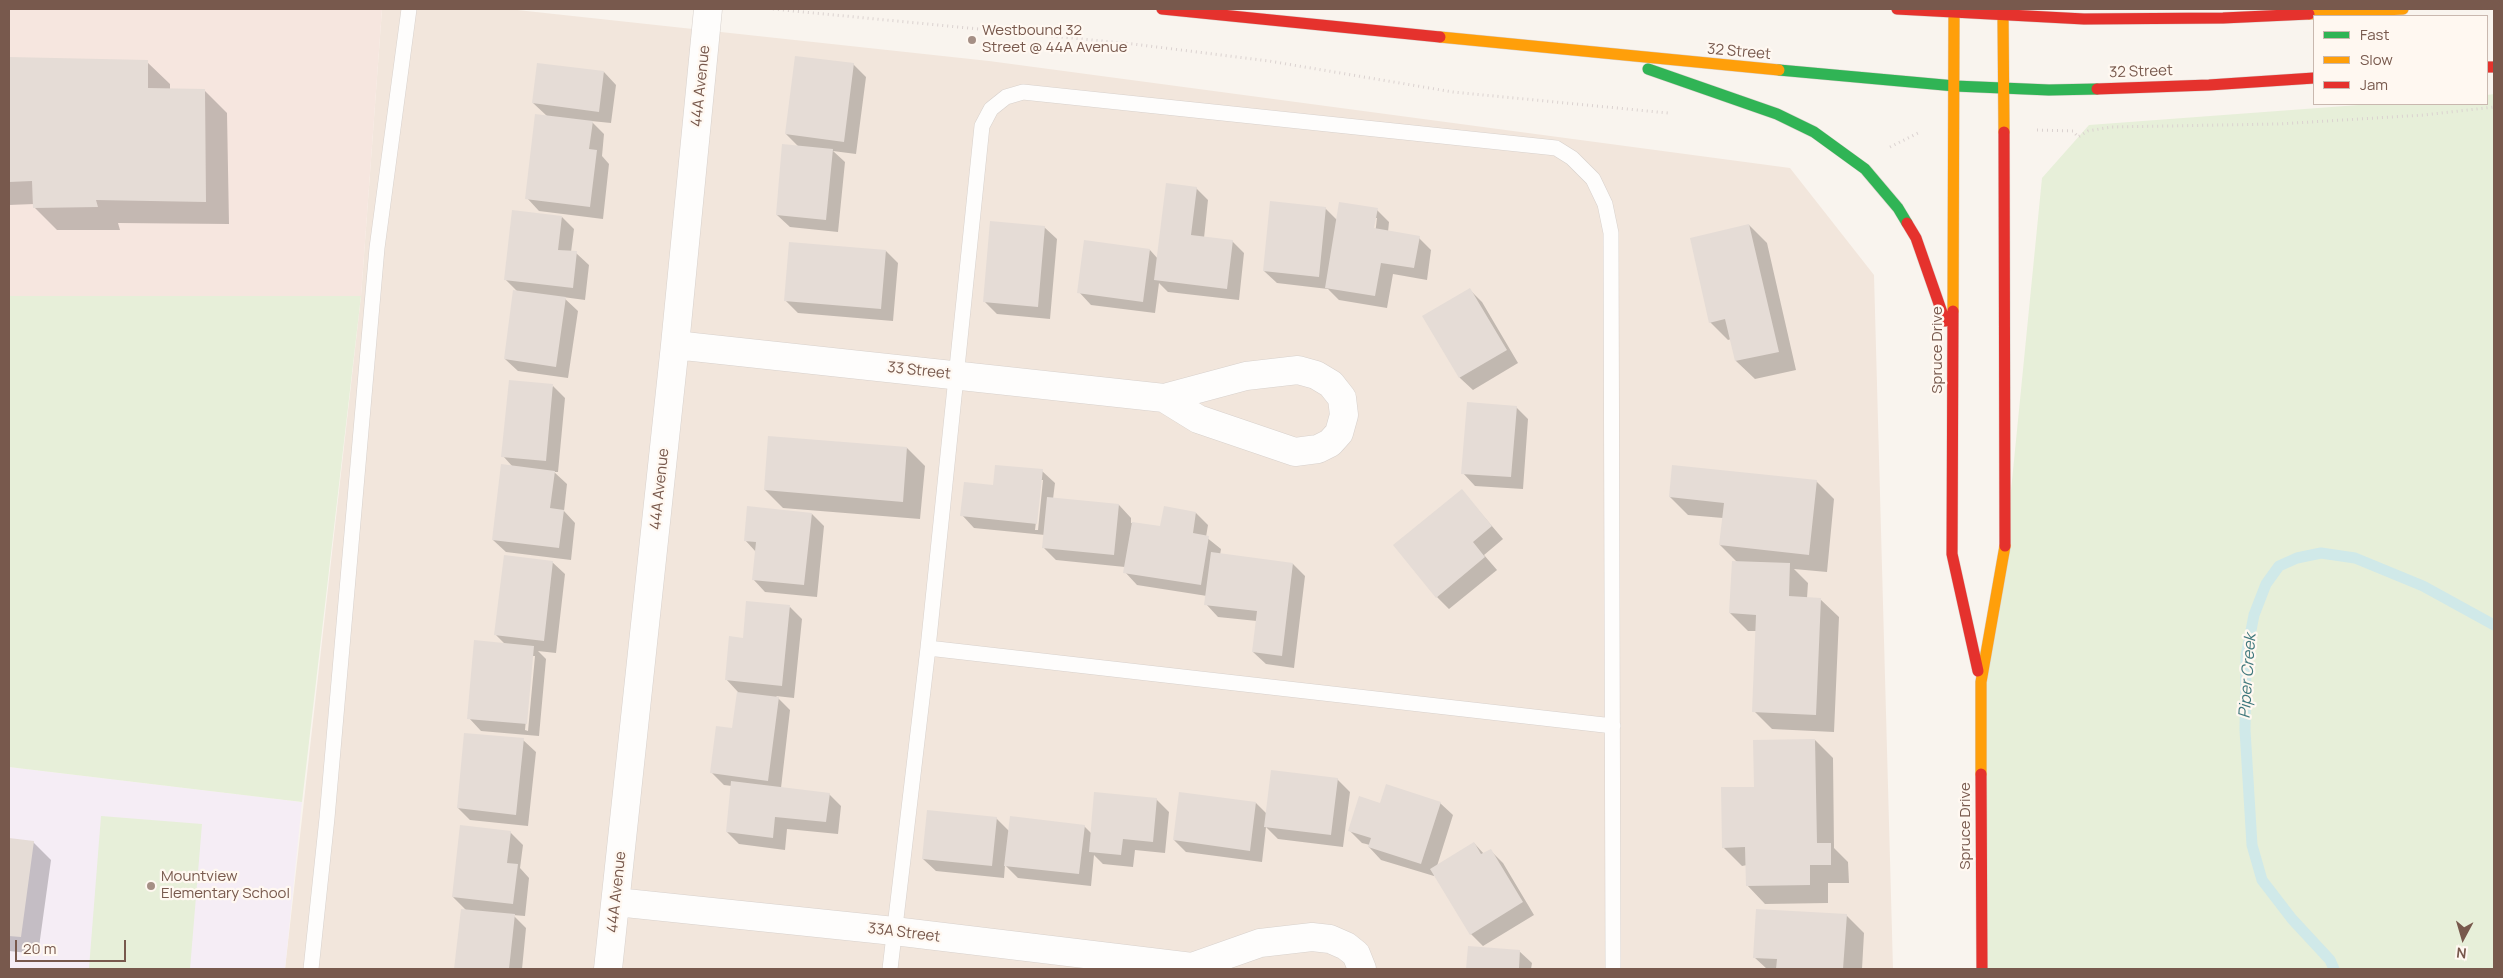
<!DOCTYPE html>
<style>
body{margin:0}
#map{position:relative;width:2503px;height:978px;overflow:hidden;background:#f9f4ee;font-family:Manrope,sans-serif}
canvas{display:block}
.frame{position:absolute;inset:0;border:10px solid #78594d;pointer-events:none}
.legend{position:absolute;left:2313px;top:15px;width:175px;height:90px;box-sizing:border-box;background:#fff8f1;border:1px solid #c9b8af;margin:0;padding:6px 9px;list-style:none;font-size:15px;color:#78594d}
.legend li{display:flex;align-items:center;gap:10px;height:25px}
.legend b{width:25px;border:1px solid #c9b8af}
.north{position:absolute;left:2438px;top:913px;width:50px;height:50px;-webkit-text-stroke:4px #fff8f1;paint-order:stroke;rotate:186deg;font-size:14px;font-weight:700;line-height:20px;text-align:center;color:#78594d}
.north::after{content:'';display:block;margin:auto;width:18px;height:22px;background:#78594d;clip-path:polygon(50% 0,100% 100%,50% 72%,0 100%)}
.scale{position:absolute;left:15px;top:940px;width:111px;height:22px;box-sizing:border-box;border:2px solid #78594d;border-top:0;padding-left:6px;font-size:15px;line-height:18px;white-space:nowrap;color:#78594d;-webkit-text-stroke:4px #fff8f1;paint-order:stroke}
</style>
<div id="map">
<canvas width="2503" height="978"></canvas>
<div class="frame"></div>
<ul class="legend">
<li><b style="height:6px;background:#30b455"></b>Fast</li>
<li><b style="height:6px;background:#ff9f0a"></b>Slow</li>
<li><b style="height:6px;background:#e5322d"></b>Jam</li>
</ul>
<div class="north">N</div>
<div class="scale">20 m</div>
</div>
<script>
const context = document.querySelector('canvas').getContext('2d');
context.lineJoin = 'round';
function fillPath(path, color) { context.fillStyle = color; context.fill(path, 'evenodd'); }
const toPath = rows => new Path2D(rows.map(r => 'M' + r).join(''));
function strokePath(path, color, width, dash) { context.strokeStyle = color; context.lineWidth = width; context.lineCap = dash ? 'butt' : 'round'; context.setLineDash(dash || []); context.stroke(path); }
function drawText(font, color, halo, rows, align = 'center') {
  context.font = font + ' Manrope,sans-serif'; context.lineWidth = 4.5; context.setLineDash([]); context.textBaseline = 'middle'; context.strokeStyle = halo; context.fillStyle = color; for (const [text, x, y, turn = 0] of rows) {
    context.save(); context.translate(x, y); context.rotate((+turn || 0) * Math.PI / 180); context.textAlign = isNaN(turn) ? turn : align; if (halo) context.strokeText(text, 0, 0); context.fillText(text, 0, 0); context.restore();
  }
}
const residential = toPath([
 [382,9,508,9,989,61,1790,168,1874,275,1893,969,285,969,361,296]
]);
const commercial = toPath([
 [9,9,382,9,361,296,9,296]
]);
const education = toPath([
 [9,767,302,802,285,969,9,969]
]);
const green = toPath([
 [2494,94,2494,969,1982,969,1981,682,2006,541,2042,178,2089,125,2372,104,2487,104,2487,95],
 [9,296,361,296,302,802,9,767],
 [101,816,202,824,190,969,89,968]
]);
const shadow = toPath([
 [9,58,147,62,170,84,170,90,204,90,227,113,229,224,118,223,120,230,57,230,34,207,34,204,9,205],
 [853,64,866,77,856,154,833,151,845,162,838,232,790,227,777,215,799,147,786,134],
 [604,72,616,85,611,123,591,121,604,134,602,156,609,164,603,219,539,211,527,198,547,116,533,103],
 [1196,188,1208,200,1204,238,1232,241,1244,253,1239,300,1168,292,1159,283,1155,313,1091,305,1079,292,1150,250,1158,259],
 [1325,208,1338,221,1377,210,1389,222,1388,232,1419,238,1431,250,1427,280,1393,274,1387,308,1339,300,1328,289,1277,283,1264,271],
 [1375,218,1377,218,1375,235,1372,234],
 [562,217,574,229,571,252,576,253,589,265,585,300,563,297,578,311,568,378,518,371,505,359,518,292,505,279],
 [1749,225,1767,243,1796,370,1755,379,1736,361,1731,339,1728,340,1710,322],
 [1044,227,1057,239,1050,319,997,314,985,302],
 [886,251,898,263,893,321,798,313,785,300],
 [1470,290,1482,302,1518,363,1473,390,1460,378,1424,317],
 [553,386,565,398,558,472,554,472,567,484,564,511,575,523,571,560,506,552,493,540,513,467,503,456],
 [1516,407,1528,419,1523,489,1475,486,1463,473],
 [907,448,925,466,920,519,783,508,765,490],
 [1042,471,1055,483,1053,499,1119,505,1131,518,1131,523,1162,528,1196,513,1208,525,1206,537,1221,549,1220,555,1293,564,1305,576,1294,668,1266,664,1253,652,1257,621,1218,617,1206,604,1207,596,1137,585,1125,572,1125,567,1056,560,1044,548,1045,535,974,528,962,515,994,487],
 [1041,480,1043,480,1038,530,1035,530],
 [1816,481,1834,499,1827,572,1794,569,1808,583,1807,598,1820,599,1839,617,1834,732,1772,729,1754,711,1757,631,1748,631,1730,613,1738,563,1720,545,1723,518,1688,515,1670,497],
 [1462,491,1503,539,1484,555,1497,570,1449,609,1437,597],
 [812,514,824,526,817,597,765,592,753,579,756,552,745,540],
 [552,562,565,574,556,653,538,651,546,659,539,736,481,731,469,718,505,644,496,635],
 [532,656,535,656,528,731,525,730],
 [790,607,802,619,794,698,776,696,790,710,781,788,829,794,841,806,838,834,787,829,785,850,739,844,727,832,732,786,724,785,712,773,733,729,738,692,726,679,744,639],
 [523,740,536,752,528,826,470,820,458,808],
 [1815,740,1833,758,1834,848,1848,862,1849,883,1828,883,1828,903,1765,904,1747,885,1747,865,1742,866,1724,848,1755,788],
 [1337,779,1350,792,1343,847,1278,839,1266,827,1262,862,1186,852,1174,840,1256,803,1267,814],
 [1156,799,1169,812,1165,853,1135,850,1133,867,1103,864,1094,855,1091,886,1018,878,1005,865,1004,878,936,871,923,859,996,818,1010,832,1084,826,1092,834],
 [1440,803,1453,815,1437,866,1474,843,1484,854,1490,850,1503,863,1534,915,1483,946,1471,934,1434,874,1434,876,1381,860,1369,847,1370,845,1362,843,1349,830,1381,804],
 [510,832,523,845,520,868,529,878,525,916,513,915,526,928,522,969,456,969,462,910,467,911,453,897],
 [9,839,33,842,51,860,38,954,9,951],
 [1846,915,1864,933,1862,969,1767,969,1754,957],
 [1469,948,1519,951,1532,963,1531,969,1468,969]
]);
const stream = toPath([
 [2334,969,2330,960,2292,919,2262,880,2252,845,2245,730,2246,656,2254,615,2266,584,2279,566,2297,558,2321,553,2355,558,2423,586,2494,625]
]);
const building = toPath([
 [795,56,854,63,844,142,785,134],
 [9,57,148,60,148,88,205,89,206,202,96,200,98,207,33,208,32,181,9,182],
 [537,63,604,71,599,112,532,103],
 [535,114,593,121,589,149,597,150,590,207,525,199],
 [782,144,833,149,826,220,776,215],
 [1166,183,1197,187,1191,235,1233,240,1227,289,1154,280],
 [1270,201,1326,207,1319,277,1263,271],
 [1339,202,1378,208,1374,228,1420,236,1414,268,1381,263,1375,296,1325,288],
 [512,210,562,216,558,250,577,251,573,288,504,280],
 [990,221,1045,226,1038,307,983,302],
 [1749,224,1779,352,1735,361,1725,319,1709,323,1690,238],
 [1084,240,1150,249,1143,302,1077,293],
 [789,242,886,250,881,309,784,301],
 [1470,288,1507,350,1459,378,1422,316],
 [513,290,566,297,556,367,504,359],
 [509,380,553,384,546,461,501,457],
 [1467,402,1517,406,1511,477,1461,474],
 [768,436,907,447,903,502,764,490],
 [501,464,555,471,550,508,564,510,559,548,492,540],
 [995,465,1043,469,1037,524,960,516,964,482,993,485],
 [1672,465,1817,480,1809,555,1719,545,1724,503,1669,497],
 [1462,489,1492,526,1473,542,1485,557,1436,598,1393,545],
 [1047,497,1119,504,1114,555,1042,548],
 [747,506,812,513,804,585,752,580,756,542,744,541],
 [1164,506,1196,512,1193,533,1209,536,1201,585,1123,573,1132,522,1160,526],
 [1211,552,1293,563,1282,656,1252,652,1257,611,1204,605],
 [504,555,553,561,544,641,494,635],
 [1732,561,1790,563,1789,596,1821,598,1816,715,1752,712,1756,615,1729,613],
 [746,601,790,605,782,686,725,680,729,636,743,638],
 [474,640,534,646,527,724,467,719],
 [737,692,779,697,768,781,710,773,716,726,732,728],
 [464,733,524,738,516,815,457,808],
 [1815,739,1817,843,1831,843,1831,865,1810,865,1810,885,1746,886,1745,847,1722,848,1721,787,1754,787,1753,740],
 [1271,770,1338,778,1331,835,1264,827],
 [731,781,830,793,826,822,775,817,773,838,726,832],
 [1386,784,1441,802,1421,864,1368,847,1371,838,1348,831,1359,796,1380,803],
 [1094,792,1157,798,1153,842,1123,839,1121,855,1089,852],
 [1179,792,1256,802,1250,851,1173,840],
 [927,810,997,817,992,866,922,859],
 [1010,816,1085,825,1079,874,1004,866],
 [460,825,511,831,507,863,518,864,513,904,452,897],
 [9,838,34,841,21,937,9,936],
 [1474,842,1481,854,1491,849,1523,902,1470,935,1430,869],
 [461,909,515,914,509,969,454,969],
 [1756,909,1847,914,1843,969,1776,969,1777,959,1753,958],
 [1468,946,1520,950,1519,969,1466,969]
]);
const path = toPath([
 [773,9,1133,44,1269,61,1453,92,1668,113],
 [2037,130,2073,131,2078,137,2088,131,2111,127,2278,124,2424,115,2494,107],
 [1890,147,1920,132]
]);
const lane = toPath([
 [928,648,1613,726],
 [311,969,327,818,377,248,409,9],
 [890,969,928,648,982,126,991,109,1006,97,1023,92,1556,148,1572,158,1593,179,1605,204,1611,233,1613,969]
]);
const street = toPath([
 [675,345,1164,398,1246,376,1298,370,1316,375,1331,384,1342,398,1344,415,1339,433,1330,443,1318,449,1295,452,1198,419,1164,398],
 [616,902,894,931,1192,967,1197,969],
 [1192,967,1260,943,1312,937,1330,939,1346,946,1356,954,1362,969],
 [608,969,675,345,708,9]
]);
const fast = toPath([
 [1648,69,1777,114,1814,132,1865,169,1898,208,1907,223],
 [1779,70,1955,86,2049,90,2097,89]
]);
const slow = toPath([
 [2309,14,2403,9],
 [2003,16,2004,132],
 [1440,37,1779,70],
 [1953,311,1954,14],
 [1981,774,1981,682,2005,546]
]);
const jam = toPath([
 [1162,9,1440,37],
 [1897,9,2084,19,2223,18,2309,14],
 [2487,67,2494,67],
 [2097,89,2209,85,2314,78],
 [2004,132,2005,546],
 [1907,223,1916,238,1945,321],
 [1953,311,1952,554,1978,671],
 [1981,774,1982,969]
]);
const markers = [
 [972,40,5,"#a58f85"],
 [151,886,5,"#a58f85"]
];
const poiNames = [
 ["Westbound 32",982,31],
 ["Street @ 44A Avenue",982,48],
 ["Mountview",161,877],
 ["Elementary School",161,894]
];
const streetNames = [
 ["32 Street",1739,52,5],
 ["32 Street",2141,72,-2],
 ["44A Avenue",701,86,-84],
 ["Spruce Drive",1938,350,-90],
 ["33 Street",919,371,6],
 ["44A Avenue",660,489,-84],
 ["Spruce Drive",1966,826,-90],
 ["44A Avenue",617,892,-84],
 ["33A Street",904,933,7]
];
const waterNames = [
 ["Piper Creek",2248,676,-86]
];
fillPath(residential, '#f2e6dc');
fillPath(commercial, '#f6e6df');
fillPath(education, '#f5edf5');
fillPath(green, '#e7efd9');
fillPath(shadow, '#0003');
strokePath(stream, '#d0e9e9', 11);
fillPath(building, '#e5dcd6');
strokePath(lane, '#d8d1cc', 16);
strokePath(street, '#d8d1cc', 29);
strokePath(fast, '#d9cfca', 12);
strokePath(slow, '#d9cfca', 12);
strokePath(jam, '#d9cfca', 12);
strokePath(path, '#dbd2d0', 3, [1, 4]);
strokePath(lane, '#fefdfc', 15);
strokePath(street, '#fefdfc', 28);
strokePath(fast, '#30b455', 11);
strokePath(slow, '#ff9f0a', 11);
strokePath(jam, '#e5322d', 11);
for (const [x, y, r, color] of markers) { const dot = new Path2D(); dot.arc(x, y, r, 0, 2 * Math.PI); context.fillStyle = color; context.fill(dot); strokePath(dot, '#fff8f1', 2); }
drawText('15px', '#78594d', '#fff8f1', poiNames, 'left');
drawText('15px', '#78594d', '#fff8f1', streetNames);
drawText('italic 16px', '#40787d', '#fff8f1', waterNames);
</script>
